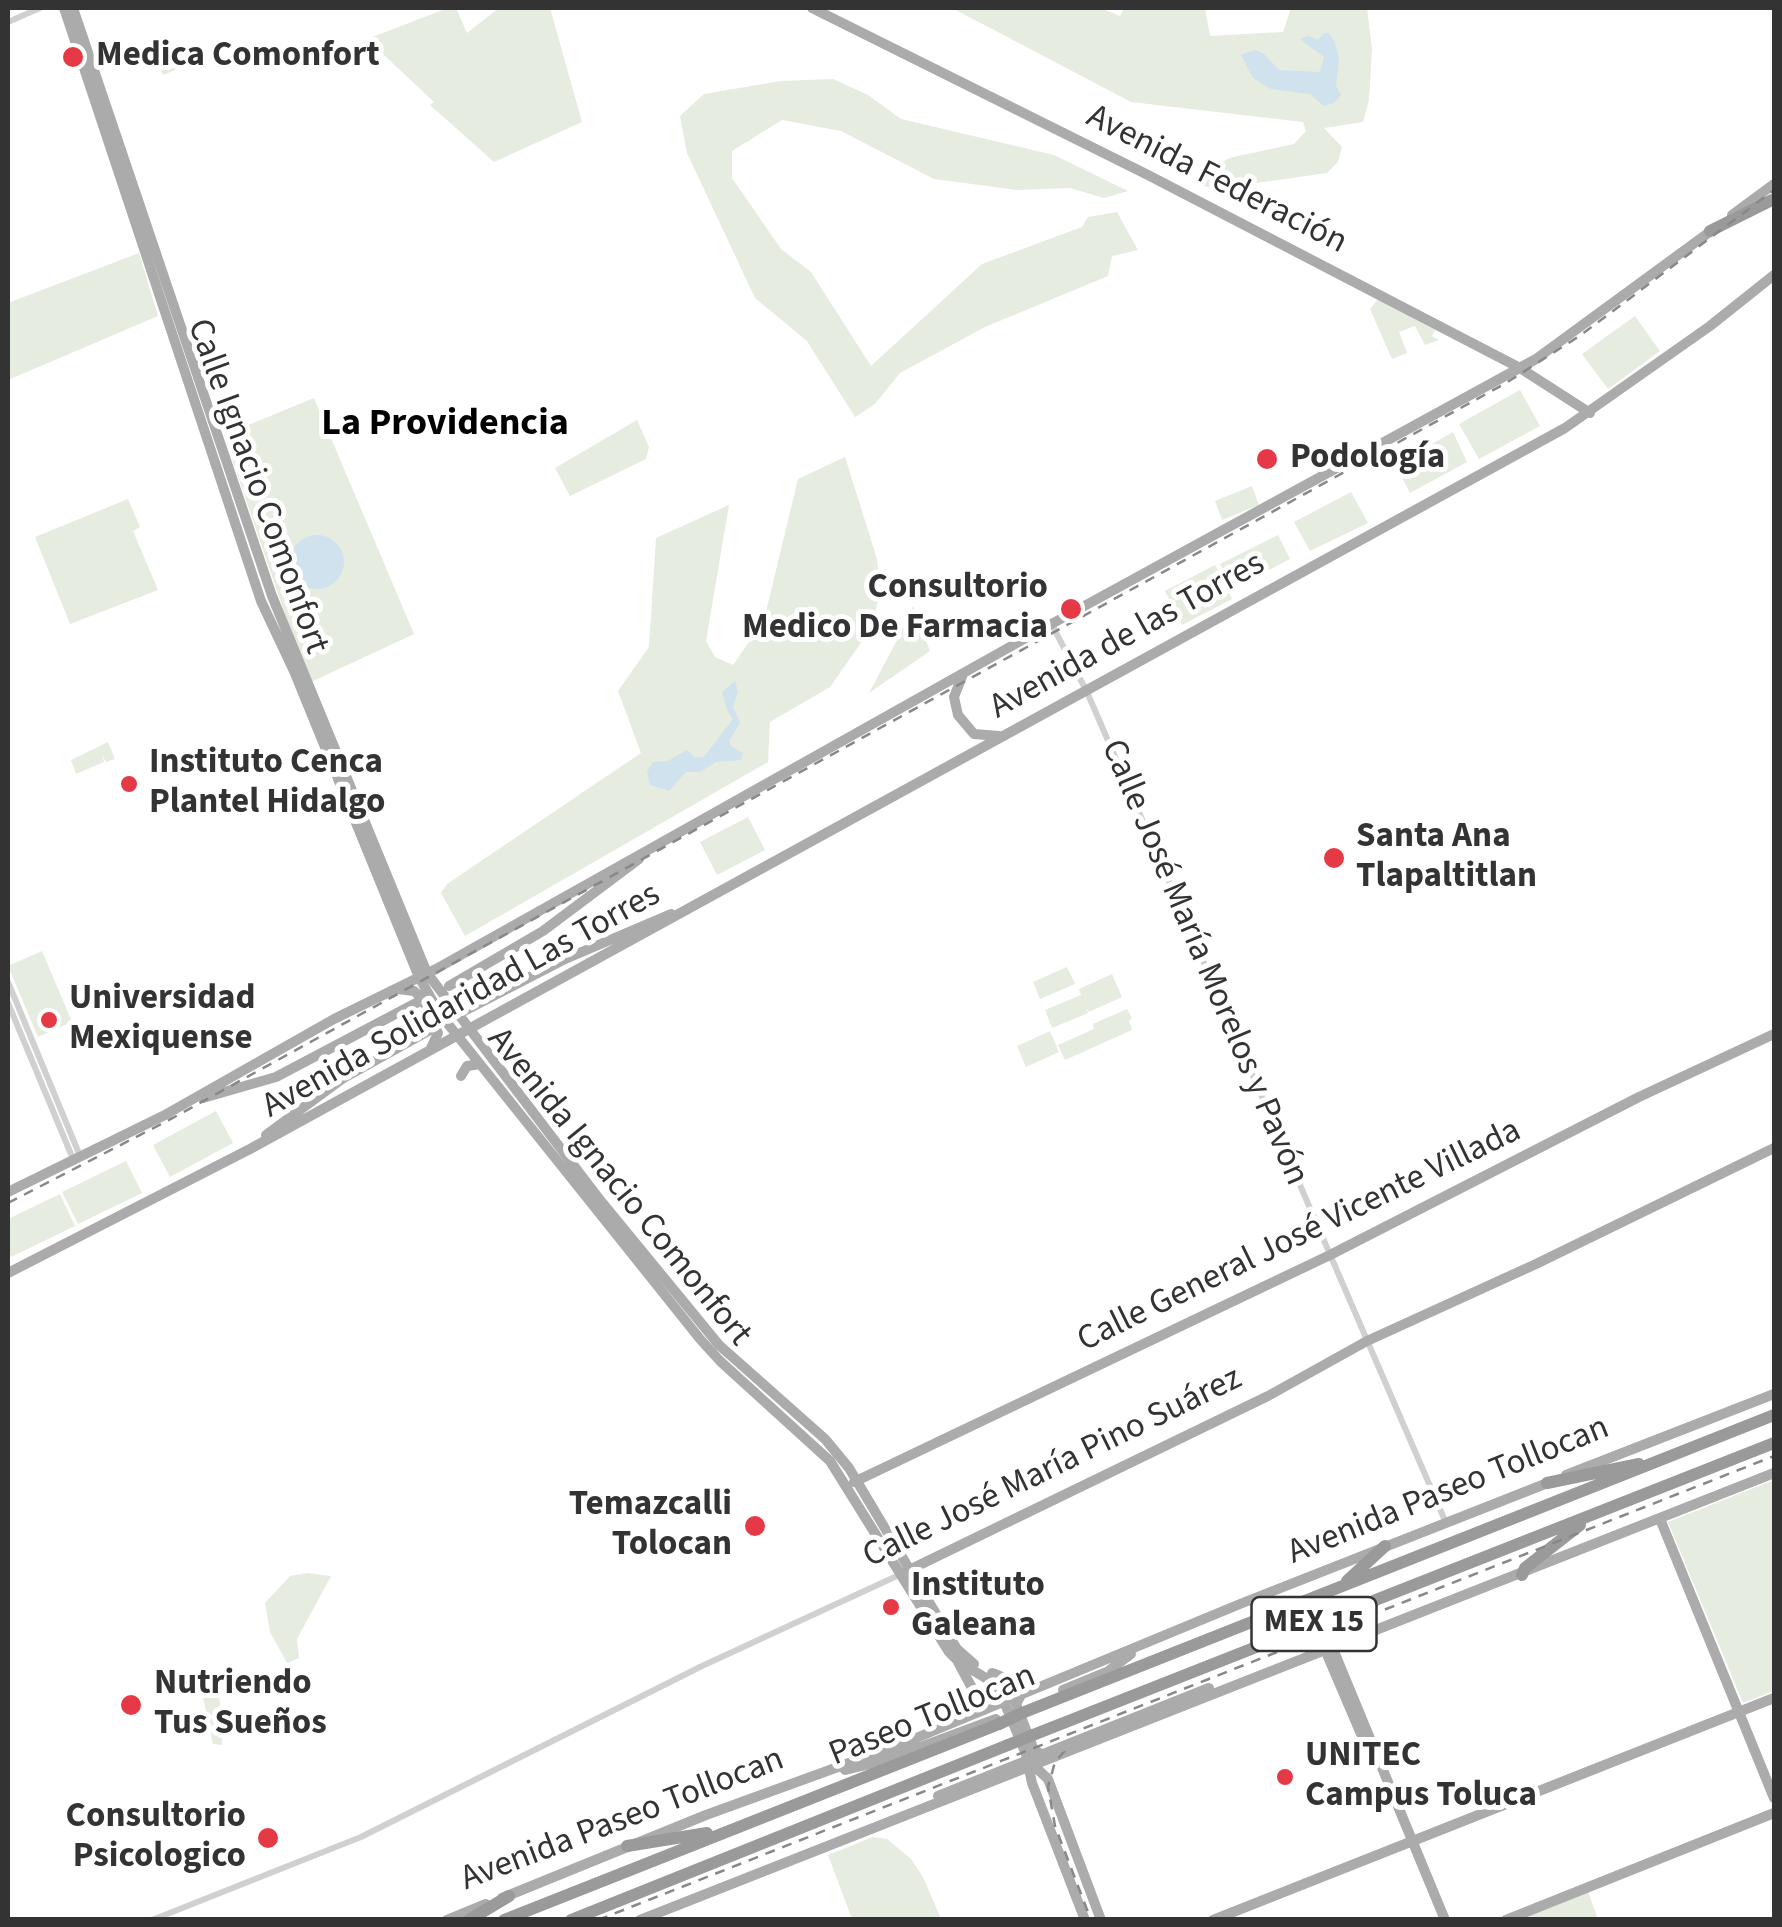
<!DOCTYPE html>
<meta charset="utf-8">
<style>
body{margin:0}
#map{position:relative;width:1782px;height:1927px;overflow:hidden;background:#fff;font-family:"Source Sans 3",sans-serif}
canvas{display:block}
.frame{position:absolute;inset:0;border:10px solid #333;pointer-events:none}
</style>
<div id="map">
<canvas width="1782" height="1927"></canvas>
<div class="frame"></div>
</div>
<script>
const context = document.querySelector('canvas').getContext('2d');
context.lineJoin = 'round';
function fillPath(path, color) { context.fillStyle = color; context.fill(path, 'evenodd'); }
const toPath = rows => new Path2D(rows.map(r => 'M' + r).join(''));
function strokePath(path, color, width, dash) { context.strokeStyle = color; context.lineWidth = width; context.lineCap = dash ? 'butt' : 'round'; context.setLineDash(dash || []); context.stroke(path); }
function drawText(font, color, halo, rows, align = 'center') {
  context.font = font + ' "Source Sans 3",sans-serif'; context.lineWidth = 10; context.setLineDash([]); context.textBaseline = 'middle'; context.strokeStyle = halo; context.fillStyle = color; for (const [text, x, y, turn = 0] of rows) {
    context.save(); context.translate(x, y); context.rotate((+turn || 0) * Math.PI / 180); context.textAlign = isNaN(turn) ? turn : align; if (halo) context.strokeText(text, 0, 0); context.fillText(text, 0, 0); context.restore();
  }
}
const green = toPath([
 [448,8,456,8,467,33,499,8,550,8,582,122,494,162,430,105,434,102,367,39],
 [952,8,1100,8,1120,16,1124,8,1205,8,1210,36,1283,32,1291,8,1367,8,1372,48,1369,100,1363,122,1324,128,1342,147,1338,162,1327,173,1214,189,1192,182,1229,158,1294,144,1306,131,1303,122,1131,102],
 [193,43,199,60,163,75,156,58],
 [833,79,868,95,901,119,1054,155,1128,191,1104,198,1070,188,1017,190,934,179,841,131,782,120,732,151,732,178,781,249,811,272,871,366,982,264,1082,227,1088,217,1117,212,1138,250,1112,256,1108,276,985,327,900,373,875,404,855,417,807,341,755,298,687,153,680,116,704,94,781,81],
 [139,253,158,316,8,380,8,303],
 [1378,299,1435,330,1432,336,1439,340,1425,345,1415,326,1399,332,1407,353,1392,359,1370,309],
 [1635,316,1660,351,1608,389,1582,354],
 [1520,390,1540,426,1479,459,1459,424],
 [314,398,414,634,311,682,290,629,224,435],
 [637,420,649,447,646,459,570,496,555,468],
 [1453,432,1467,462,1410,493,1395,465],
 [845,457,877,559,881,591,870,630,830,687,770,722,768,762,465,936,441,893,447,884,641,753,618,691,649,647,656,538,729,505,706,641,715,657,733,665,764,620,798,479],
 [1252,486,1259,505,1222,520,1215,501],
 [1351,492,1368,523,1310,551,1294,522],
 [128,499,140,527,133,531,158,590,70,624,35,537],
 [1278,535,1290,559,1232,589,1220,564],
 [1215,565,1232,599,1182,625,1165,591],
 [913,606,930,651,869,693,903,629],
 [108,742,115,759,106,762,102,755,104,762,76,774,71,760],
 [748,817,765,850,717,875,700,842],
 [42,951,72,1022,38,1037,8,966],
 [1067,967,1075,984,1040,999,1033,982],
 [1112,974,1122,997,1089,1012,1086,1008,1088,1013,1052,1028,1045,1010,1081,995,1079,989],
 [1127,1009,1132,1018,1129,1021,1132,1030,1065,1060,1058,1045,1094,1029,1093,1024],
 [1050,1031,1059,1052,1026,1067,1017,1046],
 [216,1111,233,1143,170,1177,153,1145],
 [126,1161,142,1193,78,1224,62,1192],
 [60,1194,75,1226,11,1257,8,1249,8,1219],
 [1774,1480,1774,1691,1743,1703,1668,1522],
 [307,1573,331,1576,297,1639,299,1658,287,1663,270,1632,265,1603,290,1576],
 [212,1678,220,1701,222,1745,213,1744,200,1683],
 [873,1837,887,1839,911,1859,923,1877,941,1919,852,1919,828,1855],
 [1588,1892,1598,1919,1520,1920]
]);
const water = toPath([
 [1324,33,1329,33,1335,42,1339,59,1336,86,1341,95,1334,103,1324,106,1310,94,1271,89,1253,78,1241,55,1255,50,1264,54,1279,70,1320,72,1324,57,1300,39,1308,36,1318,40],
 '290 562a27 27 0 1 1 54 0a27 27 0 1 1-54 0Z',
 [735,681,738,692,733,707,740,723,729,741,731,746,743,753,741,760,716,762,700,772,686,772,669,791,650,785,647,772,653,762,668,761,687,750,695,758,704,757,733,719,728,712,722,692]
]);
const minor = toPath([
 [8,22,40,8],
 [1052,625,1087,692,1446,1523],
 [8,982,80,1156],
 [8,1003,73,1159],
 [152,1920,361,1837,702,1666,899,1575]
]);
const major = toPath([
 [64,8,261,601,294,671,419,977,440,1014,700,1339,720,1361,830,1461,949,1652,958,1661,997,1685,1026,1754,1032,1783,1085,1920],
 [73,8,272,596,427,973,600,1200,719,1345,825,1439,849,1468,957,1649,974,1664],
 [812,8,1148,175,1520,368,1590,413],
 [1732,215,1774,184],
 [963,674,954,697,958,715,974,734,999,736],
 [449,986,543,931,639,859],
 [398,989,414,991,422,998,438,1033,431,1048],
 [462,1012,563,960,671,914],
 [461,1076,467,1066,480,1064],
 [203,1098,276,1077,420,1001],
 [163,1116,334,1019,436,969,1024,639,1536,359,1715,228],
 [266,1135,342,1079,432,1029],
 [8,1192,169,1113],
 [8,1273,250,1149,1565,428,1710,326,1774,275],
 [1566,1475,1774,1394],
 [854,1482,1330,1255,1639,1097,1774,1034],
 [1660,1519,1774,1798],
 [907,1571,1268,1396,1367,1341,1536,1264,1774,1148],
 [1333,1649,1445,1920],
 [1326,1652,1361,1734],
 [958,1662,984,1710],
 [992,1673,1033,1689],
 [1063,1690,1107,1672,1131,1654],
 [1021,1695,1016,1704,1034,1750,1045,1756],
 [1032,1764,1048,1779,1101,1920],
 [845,1770,883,1761,996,1719],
 [502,1898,706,1815,904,1743,1240,1604,1550,1482],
 [447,1920,486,1904],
 [640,1920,1774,1473],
 [1213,1920,1774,1698],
 [1506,1920,1774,1813]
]);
const highway = toPath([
 [1710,231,1774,199],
 [1547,1483,1639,1464],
 [1522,1575,1525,1568,1580,1525],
 [1347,1581,1385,1546],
 [1022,1713,1774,1415],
 [1033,1735,1774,1443],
 [627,1846,707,1833],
 [469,1920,509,1896],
 [504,1920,999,1724],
 [571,1920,1008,1745]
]);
const rail = toPath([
 [8,1203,169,1120,1506,383,1581,335,1774,190],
 [1077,1737,1055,1762,1048,1787,1055,1826,1091,1920],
 [598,1920,1774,1456]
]);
const majorBridge = toPath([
 [938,1796,1209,1688]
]);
const highwayBridge = toPath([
 [999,1724,1022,1713],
 [1008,1745,1033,1735]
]);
const markers = [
 [73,57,12,"#e63946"],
 [1267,459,12,"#e63946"],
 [1071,609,12,"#e63946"],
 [129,784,10,"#e63946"],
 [1334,858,12,"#e63946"],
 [49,1020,10,"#e63946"],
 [755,1526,12,"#e63946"],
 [891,1607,10,"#e63946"],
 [131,1705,12,"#e63946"],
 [1285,1777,10,"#e63946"],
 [268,1838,12,"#e63946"]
];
const shields = [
 [1314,1624,125]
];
const shieldNames = [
 ["MEX 15",1314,1624]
];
const poiNames = [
 ["Medica Comonfort",96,57],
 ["Podología",1290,459],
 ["Consultorio",1048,589,"right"],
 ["Medico De Farmacia",1048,629,"right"],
 ["Instituto Cenca",149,764],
 ["Plantel Hidalgo",149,804],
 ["Santa Ana",1356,838],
 ["Tlapaltitlan",1356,878],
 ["Universidad",69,1000],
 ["Mexiquense",69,1040],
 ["Temazcalli",732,1506,"right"],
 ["Tolocan",732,1546,"right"],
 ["Instituto",911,1587],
 ["Galeana",911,1627],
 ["Nutriendo",154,1685],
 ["Tus Sueños",154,1725],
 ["UNITEC",1305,1757],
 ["Campus Toluca",1305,1797],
 ["Consultorio",246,1818,"right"],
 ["Psicologico",246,1858,"right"]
];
const streetNames = [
 ["Avenida Federación",1216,181,27],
 ["Calle Ignacio Comonfort",256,487,70],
 ["Avenida de las Torres",1128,637,-29],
 ["Calle José María Morelos y Pavón",1203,963,67],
 ["Avenida Solidaridad Las Torres",462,1002,-29],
 ["Avenida Ignacio Comonfort",618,1188,51],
 ["Calle General José Vicente Villada",1300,1237,-26],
 ["Calle José María Pino Suárez",1053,1469,-26],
 ["Avenida Paseo Tollocan",1449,1492,-22],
 ["Paseo Tollocan",933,1717,-22],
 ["Avenida Paseo Tollocan",623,1821,-21]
];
const neighbourhoodNames = [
 ["La Providencia",445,426]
];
fillPath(green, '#e6ecdf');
fillPath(water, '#cfe2ee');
strokePath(minor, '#d0d0d0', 6);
strokePath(major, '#ababab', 10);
strokePath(highway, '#9a9a9a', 12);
strokePath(rail, '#888', 2.5, [10, 8]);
strokePath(majorBridge, '#ababab', 10);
strokePath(highwayBridge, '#9a9a9a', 12);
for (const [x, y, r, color] of markers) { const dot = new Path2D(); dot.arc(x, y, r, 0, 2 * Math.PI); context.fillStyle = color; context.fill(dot); strokePath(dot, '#fff', 4); }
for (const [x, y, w] of shields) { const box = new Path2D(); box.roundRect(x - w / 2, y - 27, w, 54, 8); context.fillStyle = '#fff'; context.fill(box); strokePath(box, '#333', 2.5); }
drawText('bold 32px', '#333', null, shieldNames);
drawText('bold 35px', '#333', '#fff', poiNames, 'left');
drawText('35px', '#333', '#fff', streetNames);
drawText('bold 38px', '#000', '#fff', neighbourhoodNames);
</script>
